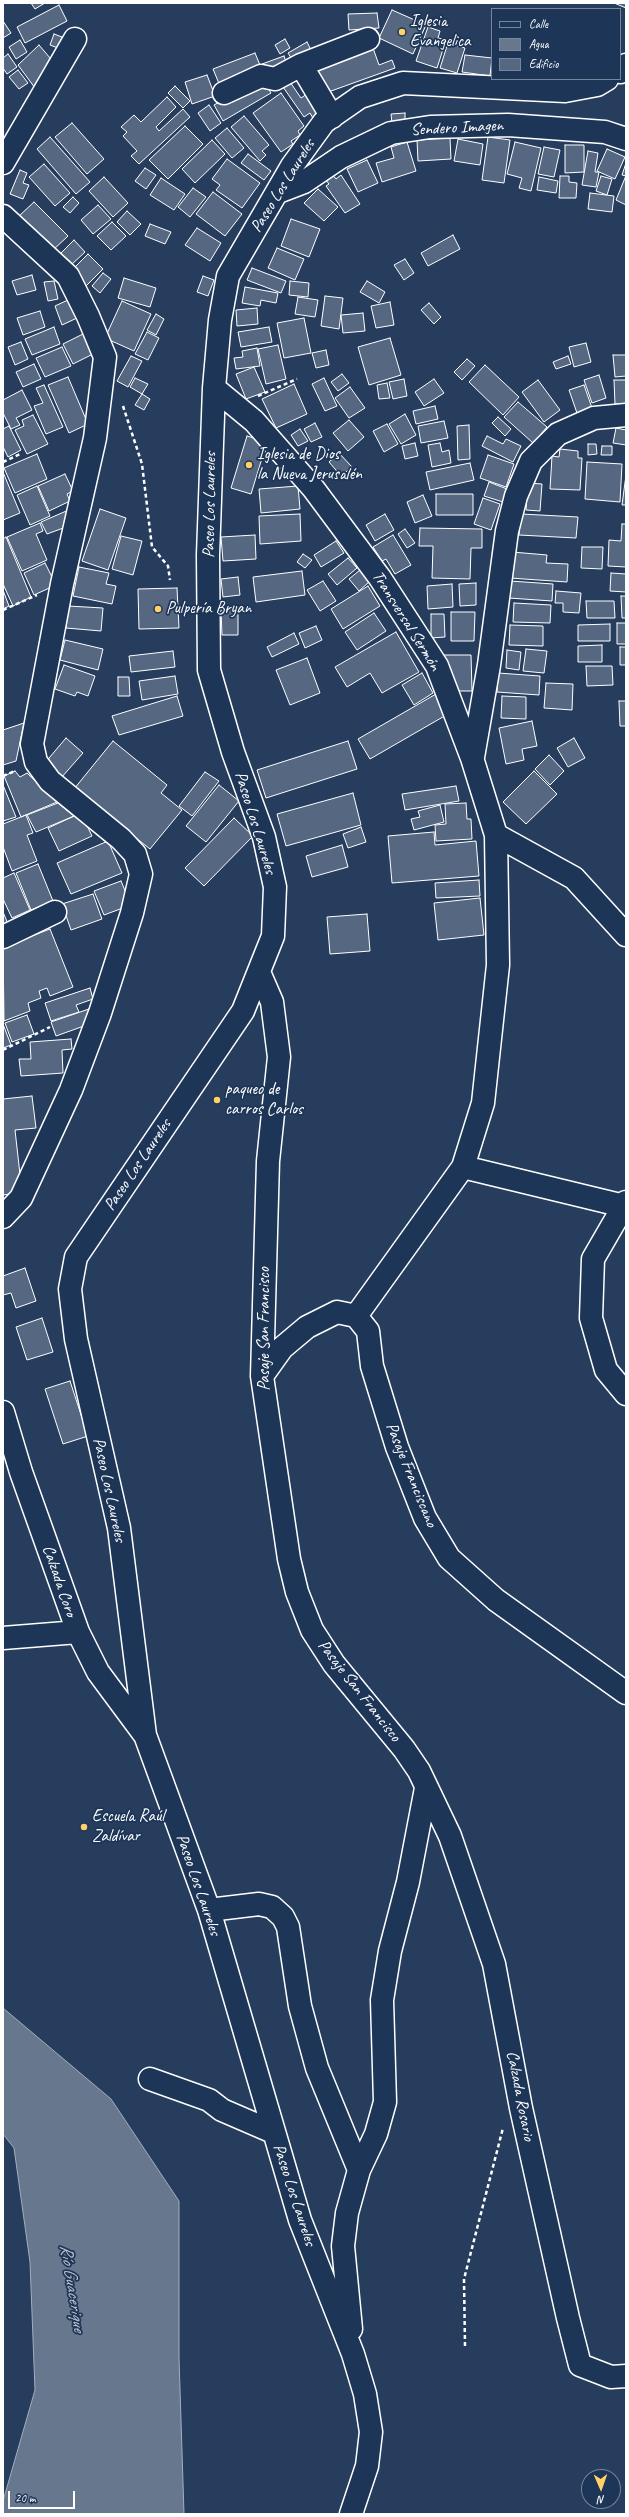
<!DOCTYPE html>
<meta charset="utf-8">
<style>
body{margin:0}
#map{position:relative;width:629px;height:2517px;overflow:hidden;background:#263d5e;font-family:Caveat,sans-serif}
canvas{display:block}
.frame{position:absolute;inset:0;border:4px solid #fff;pointer-events:none}
.legend{position:absolute;left:491px;top:8px;width:130px;height:72px;box-sizing:border-box;background:#1d3557;border:1px solid #77869a;margin:0;padding:5px 7px;list-style:none;font-size:12px;color:#fff}
.legend li{display:flex;align-items:center;gap:8px;height:20px}
.legend b{width:20px;border:1px solid #77869a}
.north{position:absolute;left:581px;top:2469px;width:40px;height:40px;box-sizing:border-box;background:#1d3557;border:1px solid #77869a;border-radius:50%;rotate:178deg;font-size:11px;font-weight:700;line-height:16px;text-align:center;color:#fff}
.north::after{content:'';display:block;margin:auto;width:14px;height:18px;background:#ffd166;clip-path:polygon(50% 0,100% 100%,50% 72%,0 100%)}
.scale{position:absolute;left:8px;top:2491px;width:67px;height:18px;box-sizing:border-box;border:2px solid #fff;border-top:0;padding-left:5px;font-size:12px;line-height:14px;white-space:nowrap;color:#fff;-webkit-text-stroke:3px #1d3557;paint-order:stroke}
</style>
<div id="map">
<canvas width="629" height="2517"></canvas>
<div class="frame"></div>
<ul class="legend">
<li><b style="height:5px;background:#1d3557"></b>Calle</li>
<li><b style="height:11px;background:#67788e"></b>Agua</li>
<li><b style="height:11px;background:#556781"></b>Edificio</li>
</ul>
<div class="north">N</div>
<div class="scale">20 m</div>
</div>
<script>
const context = document.querySelector('canvas').getContext('2d');
context.lineJoin = 'round';
function fillPath(path, color) { context.fillStyle = color; context.fill(path, 'evenodd'); }
const toPath = rows => new Path2D(rows.map(r => 'M' + r).join(''));
function strokePath(path, color, width, dash) { context.strokeStyle = color; context.lineWidth = width; context.lineCap = dash ? 'butt' : 'round'; context.setLineDash(dash || []); context.stroke(path); }
function drawText(font, color, halo, rows, align = 'center') {
  context.font = font + ' Caveat,sans-serif'; context.lineWidth = 3.5; context.setLineDash([]); context.textBaseline = 'middle'; context.strokeStyle = halo; context.fillStyle = color; for (const [text, x, y, turn = 0] of rows) {
    context.save(); context.translate(x, y); context.rotate((+turn || 0) * Math.PI / 180); context.textAlign = isNaN(turn) ? turn : align; if (halo) context.strokeText(text, 0, 0); context.fillText(text, 0, 0); context.restore();
  }
}
const water = toPath([
 [3,2008,111,2099,179,2201,179,2358,184,2514,3,2514,3,2501,35,2390,30,2262,14,2148,3,2134,3,2008]
]);
const building = toPath([
 [31,3,45,3,35,9,31,3],
 [614,3,626,3,626,8,614,3],
 [59,5,67,21,25,43,17,27,59,5],
 [392,10,426,25,413,54,379,38,392,10],
 [377,13,379,28,349,30,348,14,377,13],
 [3,21,11,33,3,38,3,21],
 [428,27,440,31,438,38,446,40,437,68,416,61,428,27],
 [54,34,62,37,58,48,50,45,54,34],
 [285,39,290,48,280,54,275,45,285,39],
 [20,40,27,52,16,59,9,47,20,40],
 [307,42,313,54,295,64,288,53,307,42],
 [448,43,465,48,457,73,440,68,448,43],
 [39,45,50,58,35,88,18,65,39,45],
 [373,48,379,65,392,60,395,68,320,95,311,70,373,48],
 [255,53,262,70,220,86,213,69,255,53],
 [8,54,17,67,7,74,3,68,3,58,8,54],
 [465,55,492,58,490,76,462,72,465,55],
 [284,56,287,65,266,73,262,64,284,56],
 [18,70,28,83,19,89,9,77,18,70],
 [207,75,215,96,192,104,185,82,207,75],
 [262,78,271,93,223,121,214,105,262,78],
 [290,82,301,98,307,94,321,115,314,120,310,113,304,117,283,87,290,82],
 [175,86,190,101,183,108,168,93,175,86],
 [281,93,304,126,298,131,300,135,291,141,293,144,281,152,253,113,281,93],
 [167,97,176,107,156,127,159,131,183,109,190,117,139,164,131,156,137,151,123,136,127,132,121,127,134,115,141,122,167,97],
 [209,105,221,123,210,131,198,113,209,105],
 [405,113,405,122,392,123,391,114,405,113],
 [244,116,269,145,262,151,266,155,260,161,231,127,244,116],
 [72,123,104,159,87,174,55,137,72,123],
 [185,126,203,144,168,179,149,160,185,126],
 [227,128,244,148,232,158,215,138,227,128],
 [50,137,90,182,76,194,37,149,50,137],
 [488,137,510,140,504,183,482,180,488,137],
 [450,138,451,159,418,161,417,140,450,138],
 [458,139,483,144,480,165,454,161,458,139],
 [212,140,225,154,195,183,182,169,212,140],
 [407,142,416,171,382,182,376,163,394,158,391,147,407,142],
 [515,142,541,148,531,191,519,188,522,178,507,174,515,142],
 [565,145,584,145,584,172,565,173,565,145],
 [544,147,560,150,554,177,538,174,544,147],
 [607,149,625,157,615,179,597,171,607,149],
 [588,151,598,153,595,172,599,172,596,187,582,185,588,151],
 [248,154,271,171,264,180,241,163,248,154],
 [227,159,260,183,242,208,216,190,220,185,212,179,227,159],
 [367,160,378,183,358,192,347,169,367,160],
 [626,163,626,176,622,175,626,163],
 [44,164,70,193,55,206,29,177,44,164],
 [145,168,156,175,146,189,135,181,145,168],
 [20,170,27,173,23,183,29,185,23,199,10,194,20,170],
 [332,174,336,179,341,175,360,204,345,213,326,186,329,184,325,179,332,174],
 [560,176,569,176,569,182,577,183,576,198,559,198,560,176],
 [601,176,612,179,607,195,596,191,601,176],
 [104,177,128,203,113,217,89,191,104,177],
 [539,177,558,181,556,193,537,190,539,177],
 [161,178,185,194,174,210,150,195,161,178],
 [625,178,626,178,626,205,616,200,625,178],
 [193,188,206,197,190,217,178,207,193,188],
 [318,189,338,207,324,221,304,203,318,189],
 [213,192,242,214,225,236,196,214,213,192],
 [590,193,614,196,612,212,588,209,590,193],
 [73,197,79,203,70,213,63,207,73,197],
 [34,202,68,236,52,251,18,217,34,202],
 [98,205,111,219,93,234,81,220,98,205],
 [127,211,141,224,130,235,117,222,127,211],
 [291,219,320,229,309,257,281,246,291,219],
 [112,222,126,236,111,250,97,236,112,222],
 [150,224,171,232,165,244,145,236,150,224],
 [197,228,221,243,210,261,185,245,197,228],
 [453,235,460,249,428,266,421,253,453,235],
 [74,240,85,252,70,266,59,255,74,240],
 [277,248,304,259,295,280,268,268,277,248],
 [88,254,103,269,86,286,71,271,88,254],
 [405,259,414,273,404,280,394,265,405,259],
 [252,268,286,281,281,293,247,280,252,268],
 [103,273,111,279,100,293,92,286,103,273],
 [32,275,36,290,17,295,12,281,32,275],
 [203,276,214,280,208,296,197,292,203,276],
 [124,278,156,288,150,307,118,298,124,278],
 [54,281,58,299,48,301,44,282,54,281],
 [290,281,309,283,308,297,289,295,290,281],
 [367,281,385,292,379,303,360,292,367,281],
 [245,287,278,293,276,303,261,300,260,306,242,303,245,287],
 [325,296,343,298,339,329,321,326,325,296],
 [298,297,318,300,315,317,295,314,298,297],
 [68,300,77,318,62,325,55,306,68,300],
 [122,301,151,314,134,351,105,338,122,301],
 [390,302,394,325,376,328,371,306,390,302],
 [429,303,441,317,434,324,421,310,429,303],
 [257,308,258,324,237,326,236,310,257,308],
 [40,311,45,327,23,335,17,318,40,311],
 [363,313,365,331,343,333,341,315,363,313],
 [156,314,164,319,156,335,147,330,156,314],
 [304,318,311,353,284,358,277,323,304,318],
 [54,327,60,344,32,355,25,339,54,327],
 [269,327,272,342,241,347,238,332,269,327],
 [147,332,159,338,148,360,135,354,147,332],
 [83,334,93,354,73,364,63,344,83,334],
 [390,338,401,375,369,385,358,347,390,338],
 [21,342,28,359,15,365,8,347,21,342],
 [586,343,591,362,574,367,569,347,586,343],
 [278,345,286,379,266,384,258,349,278,345],
 [62,347,71,366,45,377,36,358,62,347],
 [257,348,260,366,236,369,234,358,243,357,242,351,257,348],
 [326,350,329,365,316,368,312,353,326,350],
 [613,355,626,355,626,376,615,377,613,355],
 [131,356,142,361,128,387,117,381,131,356],
 [568,356,571,364,556,369,553,362,568,356],
 [467,359,475,366,462,380,454,372,467,359],
 [34,364,41,379,23,387,16,372,34,364],
 [485,365,519,397,503,415,469,382,485,365],
 [254,367,265,392,246,399,236,374,254,367],
 [342,374,349,383,338,391,331,382,342,374],
 [599,375,606,398,592,403,584,380,599,375],
 [68,377,88,424,69,433,48,385,68,377],
 [135,378,148,384,142,394,130,387,135,378],
 [324,378,337,406,325,411,312,384,324,378],
 [404,379,407,396,393,399,389,382,404,379],
 [434,379,444,393,424,406,415,392,434,379],
 [538,380,560,410,544,422,522,392,538,380],
 [614,380,626,380,626,404,615,404,614,380],
 [387,383,390,398,379,399,377,385,387,383],
 [294,384,307,414,276,428,262,399,294,384],
 [44,385,63,427,46,434,34,406,43,403,36,388,44,385],
 [584,385,592,408,577,413,569,390,584,385],
 [350,387,365,408,349,418,335,398,350,387],
 [22,390,32,410,16,418,20,425,11,429,3,413,3,400,22,390],
 [142,394,150,399,144,410,135,405,142,394],
 [518,402,547,427,533,443,504,417,518,402],
 [435,406,438,419,416,424,413,411,435,406],
 [405,414,416,435,401,444,389,424,405,414],
 [33,415,48,444,27,454,15,430,24,426,22,420,33,415],
 [498,417,511,429,505,436,492,423,498,417],
 [349,420,364,437,348,451,333,433,349,420],
 [444,421,448,438,421,443,418,426,444,421],
 [315,423,322,437,311,442,304,429,315,423],
 [387,424,398,444,384,452,373,431,387,424],
 [469,425,470,459,458,460,457,426,469,425],
 [9,426,21,450,8,457,3,447,3,429,9,426],
 [616,428,626,430,626,445,613,443,616,428],
 [300,429,308,441,298,446,291,435,300,429],
 [247,436,267,442,251,494,231,488,247,436],
 [487,436,503,444,506,439,521,446,513,462,482,446,487,436],
 [415,443,418,456,405,459,402,446,415,443],
 [440,443,442,452,449,450,451,463,432,467,428,445,440,443],
 [588,444,596,444,597,454,588,455,588,444],
 [602,446,612,446,612,455,601,455,602,446],
 [560,449,578,451,578,458,582,458,580,490,550,489,552,456,559,457,560,449],
 [339,453,352,467,341,476,329,462,339,453],
 [37,454,47,479,15,493,4,468,37,454],
 [488,455,514,464,506,487,480,478,488,455],
 [587,462,622,464,620,502,585,499,587,462],
 [470,463,474,480,430,490,426,472,470,463],
 [3,472,20,513,3,520,3,472],
 [65,474,73,491,67,494,70,501,49,511,38,486,65,474],
 [626,475,626,505,622,505,626,475],
 [489,482,507,489,503,502,484,496,489,482],
 [528,483,542,484,540,511,526,510,528,483],
 [37,486,50,516,30,525,17,495,37,486],
 [298,486,300,509,261,513,259,489,298,486],
 [436,494,473,494,473,515,436,515,436,494],
 [423,495,432,516,415,523,407,502,423,495],
 [483,498,500,504,491,530,474,524,483,498],
 [71,509,66,527,47,534,41,522,71,509],
 [100,509,126,518,108,570,82,561,100,509],
 [300,514,301,541,260,544,259,516,300,514],
 [385,514,394,530,375,541,366,525,385,514],
 [521,514,578,517,576,538,519,535,521,514],
 [40,523,43,531,36,534,47,560,22,571,7,537,40,523],
 [622,524,626,524,626,567,608,566,609,540,621,541,622,524],
 [420,528,482,529,482,548,471,548,470,579,432,578,433,546,419,546,420,528],
 [405,529,415,543,407,548,398,534,405,529],
 [255,535,256,559,223,561,221,537,255,535],
 [393,535,411,565,395,574,386,559,382,561,373,547,393,535],
 [121,536,142,541,133,575,112,569,121,536],
 [6,537,31,597,13,606,3,584,3,539,6,537],
 [336,541,344,553,321,567,314,555,336,541],
 [582,547,603,547,602,569,581,568,582,547],
 [512,552,547,555,546,563,568,564,567,582,510,578,512,552],
 [303,554,312,560,305,568,297,562,303,554],
 [348,558,357,568,337,585,328,574,348,558],
 [45,563,56,585,34,595,24,573,45,563],
 [79,567,109,573,106,584,116,586,112,604,73,596,79,567],
 [360,570,369,582,359,591,349,579,360,570],
 [302,571,305,595,256,602,253,577,302,571],
 [611,573,626,574,626,592,610,591,611,573],
 [238,577,240,595,223,597,221,579,238,577],
 [323,581,336,601,320,611,307,590,323,581],
 [510,581,553,584,552,601,509,598,510,581],
 [476,583,476,605,460,606,459,584,476,583],
 [452,584,453,607,428,609,427,586,452,584],
 [368,586,380,606,343,629,331,609,368,586],
 [177,588,179,628,139,629,138,589,177,588],
 [3,590,9,606,3,609,3,590],
 [556,591,581,593,579,613,563,612,563,603,555,603,556,591],
 [621,596,626,596,626,618,622,618,621,596],
 [586,601,614,601,615,618,587,618,586,601],
 [514,603,551,605,550,623,513,622,514,603],
 [68,606,103,608,101,631,66,628,68,606],
 [221,610,238,610,238,635,222,635,221,610],
 [451,612,475,612,474,641,451,641,451,612],
 [374,613,386,631,357,650,345,632,374,613],
 [431,614,444,614,445,637,431,638,431,614],
 [617,623,626,623,626,644,617,644,617,623],
 [610,624,610,641,578,641,578,625,610,624],
 [510,625,543,626,543,646,509,645,510,625],
 [316,626,322,640,305,648,299,633,316,626],
 [396,632,419,672,382,693,370,673,347,687,335,667,396,632],
 [294,633,299,644,272,657,267,647,294,633],
 [65,640,103,649,98,670,60,660,65,640],
 [602,645,602,662,578,662,578,646,602,645],
 [620,647,626,647,626,665,620,665,620,647],
 [526,649,547,651,544,673,523,671,526,649],
 [507,650,521,652,519,670,506,668,507,650],
 [173,651,175,667,131,672,129,656,173,651],
 [443,655,471,655,472,691,452,691,443,671,443,655],
 [307,658,320,693,290,705,276,670,307,658],
 [64,665,95,676,88,696,77,692,75,696,55,689,64,665],
 [586,666,612,666,613,685,587,686,586,666],
 [422,673,433,693,414,705,402,685,422,673],
 [498,673,540,676,539,695,497,692,498,673],
 [175,676,178,694,142,700,139,681,175,676],
 [118,677,129,677,130,696,118,696,118,677],
 [546,683,573,684,572,710,544,708,546,683],
 [436,694,448,714,370,759,358,739,436,694],
 [177,696,183,716,119,735,112,716,177,696],
 [502,696,526,697,526,719,501,718,502,696],
 [619,701,626,701,626,726,620,726,619,701],
 [532,721,537,746,522,749,524,760,506,764,499,728,532,721],
 [24,723,16,761,3,765,3,730,24,723],
 [66,738,83,753,61,778,44,764,66,738],
 [574,738,585,758,568,767,557,748,574,738],
 [113,741,167,785,161,793,182,810,150,849,74,789,113,741],
 [348,741,357,769,266,798,257,770,348,741],
 [549,755,564,771,550,785,535,769,549,755],
 [15,771,20,777,27,773,57,802,21,817,4,776,15,771],
 [534,771,557,794,526,824,503,802,534,771],
 [205,772,219,781,192,816,179,806,205,772],
 [3,785,16,817,3,821,3,785],
 [219,785,239,801,206,842,186,826,219,785],
 [456,786,459,801,405,810,402,794,456,786],
 [353,793,361,825,286,846,277,814,353,793],
 [58,803,74,816,36,832,27,815,58,803],
 [466,803,467,819,471,819,472,839,436,841,435,825,446,824,445,804,466,803],
 [440,805,444,822,414,830,411,819,420,817,418,811,440,805],
 [81,813,92,836,59,851,48,828,81,813],
 [26,815,33,833,27,835,37,861,12,871,3,847,3,824,26,815],
 [234,818,253,836,204,886,185,868,234,818],
 [361,827,366,842,348,848,343,834,361,827],
 [434,832,435,845,476,841,479,876,392,883,388,836,434,832],
 [108,841,122,873,71,894,57,863,108,841],
 [342,845,348,867,312,877,306,856,342,845],
 [38,864,53,901,31,910,16,873,38,864],
 [14,873,30,910,12,918,3,899,3,878,14,873],
 [479,880,480,896,436,898,435,883,479,880],
 [121,881,131,905,104,915,94,891,121,881],
 [93,894,102,919,71,930,62,904,93,894],
 [480,898,484,935,438,940,434,903,480,898],
 [3,912,11,931,3,935,3,912],
 [367,914,370,951,330,954,327,917,367,914],
 [50,929,73,987,50,996,47,988,39,991,41,998,28,1003,30,1011,4,1021,3,945,4,947,50,929],
 [90,988,93,999,76,1005,79,1012,51,1021,45,1003,90,988],
 [89,1009,84,1026,56,1036,51,1022,89,1009],
 [27,1015,34,1034,12,1042,5,1023,27,1015],
 [3,1024,11,1045,3,1048,3,1024],
 [71,1039,72,1049,62,1050,63,1073,21,1076,19,1059,31,1059,30,1042,71,1039],
 [32,1096,36,1128,15,1130,22,1192,3,1195,3,1099,32,1096],
 [25,1268,36,1301,16,1308,11,1293,3,1295,3,1276,25,1268],
 [42,1318,53,1352,27,1360,16,1327,42,1318],
 [70,1381,88,1436,63,1444,45,1389,70,1381]
]);
const path = toPath([
 [258,396,297,379],
 [123,406,142,464,152,547,168,566,170,580],
 [3,462,20,454],
 [3,610,37,595],
 [3,776,15,771],
 [3,1050,50,1027],
 [465,2346,464,2279,503,2128]
]);
const minor = toPath([
 [301,65,332,117],
 [620,72,626,65],
 [224,93,261,76,275,79,301,65,368,39],
 [3,163,75,39],
 [278,192,304,182,341,157,391,133,430,127,508,125,605,132,626,139],
 [3,216,68,276,88,316,105,357,95,438,62,584,32,744,36,762,50,781,121,839,135,854,141,874,132,913,100,1013,71,1090,21,1198,3,1217],
 [214,388,254,421,313,488,380,578,437,666,472,758,496,835,574,878,626,935],
 [473,757,489,665,507,531,516,496,531,461,558,434,594,418,626,415],
 [3,937,55,912],
 [259,972,272,1002,279,1057,268,1161,262,1376,289,1559,297,1592,312,1630,334,1664,404,1749,419,1771,450,1836,494,1964,521,2108,568,2318,580,2365,611,2377,626,2376],
 [463,1167,624,1206],
 [626,1202,593,1259,591,1318,606,1370,626,1394],
 [356,1316,463,1167,483,1103,498,965,496,835],
 [356,1316,368,1331,372,1366,397,1447,425,1518,449,1558,496,1600,626,1693],
 [262,1376,282,1348,307,1327,337,1312,356,1316],
 [3,1412,21,1472,78,1632,98,1672,144,1734],
 [3,1638,78,1632],
 [209,1910,259,1904,272,1907,283,1917,288,1927,300,2006,317,2068,359,2170],
 [150,2079,209,2100,222,2110,273,2132],
 [351,2329,343,2246,347,2213,359,2170,376,2134,385,2102,382,2000,390,1951,408,1882,426,1788],
 [351,2514,367,2466,371,2432,365,2394,353,2354,300,2220,209,1910,145,1735,119,1528,76,1339,70,1289,76,1257,243,1011,273,936,275,887,264,837,233,752,209,670,208,555,214,388,220,320,228,276,292,166,324,122,360,97,403,83,565,91,597,85,607,79]
]);
const markers = [
 [402,32,4,"#ffd166"],
 [249,465,4,"#ffd166"],
 [158,609,4,"#ffd166"],
 [217,1100,4,"#ffd166"],
 [84,1827,4,"#ffd166"]
];
const poiNames = [
 ["Iglesia",410,22],
 ["Evangelica",410,42],
 ["Iglesia de Dios",257,455],
 ["la Nueva Jerusalén",257,475],
 ["Pulpería Bryan",166,609],
 ["paqueo de",225,1090],
 ["carros Carlos",225,1110],
 ["Escuela Raúl",92,1817],
 ["Zaldívar",92,1837]
];
const streetNames = [
 ["Sendero Imagen",457,128,-3],
 ["Paseo Los Laureles",283,186,-58],
 ["Paseo Los Laureles",210,505,-89],
 ["Transversal Sermón",406,621,58],
 ["Paseo Los Laureles",255,823,73],
 ["Paseo Los Laureles",138,1165,-56],
 ["Pasaje San Francisco",265,1329,-90],
 ["Pasaje Franciscano",411,1475,68],
 ["Paseo Los Laureles",109,1490,78],
 ["Calzada Coro",59,1581,71],
 ["Pasaje San Francisco",359,1691,52],
 ["Paseo Los Laureles",198,1885,71],
 ["Calzada Rosario",520,2096,79],
 ["Paseo Los Laureles",294,2195,72]
];
const waterNames = [
 ["Río Guacerique",72,2288,81]
];
fillPath(water, '#67788e');
strokePath(water, '#a4aebb', 1);
fillPath(building, '#556781');
strokePath(building, '#fff', 1);
strokePath(minor, '#fff', 25);
strokePath(path, '#fff', 2.5, [4, 3]);
strokePath(minor, '#1d3557', 22);
for (const [x, y, r, color] of markers) { const dot = new Path2D(); dot.arc(x, y, r, 0, 2 * Math.PI); context.fillStyle = color; context.fill(dot); strokePath(dot, '#1d3557', 1.5); }
drawText('17px', '#fff', '#1d3557', poiNames, 'left');
drawText('17px', '#fff', '#1d3557', streetNames);
drawText('italic 18px', '#bbc2cc', '#1d3557', waterNames);
</script>
